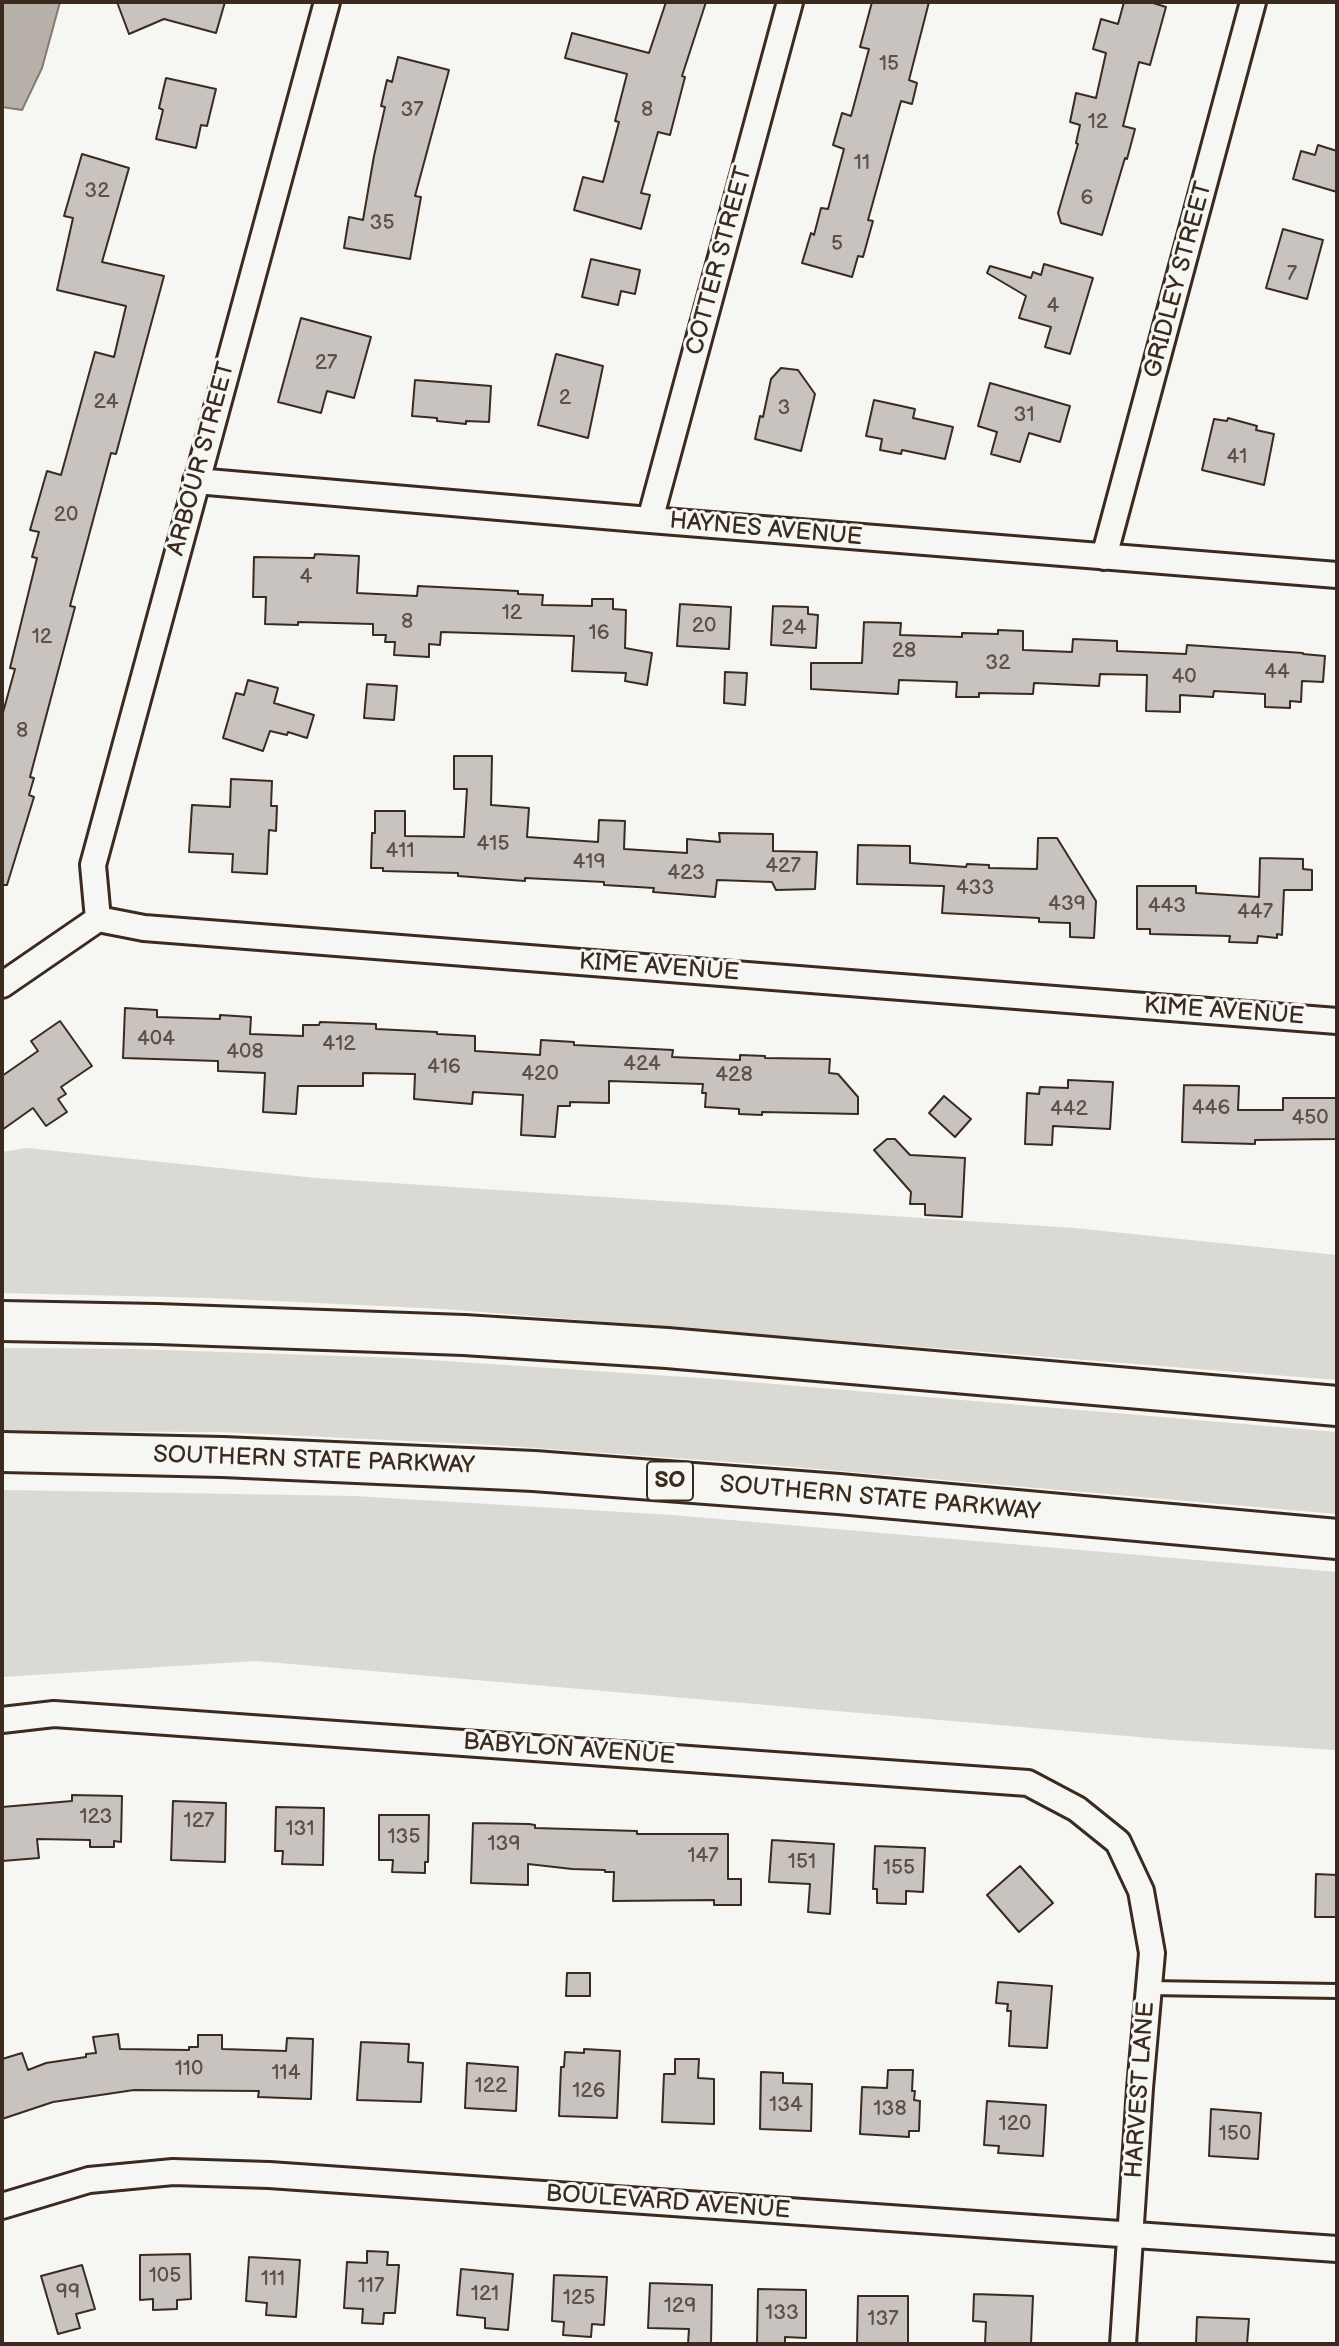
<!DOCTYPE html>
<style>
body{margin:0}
#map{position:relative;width:1339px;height:2346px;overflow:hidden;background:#f6f6f2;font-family:"Balsamiq Sans",sans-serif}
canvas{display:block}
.frame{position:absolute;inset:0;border:4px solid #3b2a1e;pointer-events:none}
</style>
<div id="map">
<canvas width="1339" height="2346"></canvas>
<div class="frame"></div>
</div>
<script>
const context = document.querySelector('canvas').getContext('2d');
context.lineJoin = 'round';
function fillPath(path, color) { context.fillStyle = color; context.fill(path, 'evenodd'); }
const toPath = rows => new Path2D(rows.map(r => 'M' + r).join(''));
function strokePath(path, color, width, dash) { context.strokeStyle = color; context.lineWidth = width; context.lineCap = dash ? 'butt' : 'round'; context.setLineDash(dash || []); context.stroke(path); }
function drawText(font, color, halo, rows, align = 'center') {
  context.font = font + ' "Balsamiq Sans",sans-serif'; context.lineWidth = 6; context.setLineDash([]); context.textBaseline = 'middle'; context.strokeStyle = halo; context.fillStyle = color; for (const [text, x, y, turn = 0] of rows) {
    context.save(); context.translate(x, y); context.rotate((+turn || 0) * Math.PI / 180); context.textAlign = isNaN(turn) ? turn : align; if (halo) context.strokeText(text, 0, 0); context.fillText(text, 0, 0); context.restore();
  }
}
const green = toPath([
 [27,1148,316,1178,1074,1228,1337,1255,1337,1380,444,1309,211,1298,2,1293,2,1152],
 [2,1348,134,1349,400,1358,716,1379,1337,1432,1337,1514,771,1465,494,1445,220,1432,2,1431],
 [2,1490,354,1496,672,1515,1337,1572,1337,1750,1173,1740,256,1661,2,1677]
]);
const water = toPath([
 [2,2,60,2,42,68,22,110,2,107,2,2]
]);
const building = toPath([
 [117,2,225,2,216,33,164,19,129,34,117,2],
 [666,2,706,2,682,76,685,77,670,135,658,132,641,193,650,195,641,229,574,210,583,177,603,182,619,122,615,121,627,74,565,58,572,33,649,53,666,2],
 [872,2,929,2,909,80,917,83,912,104,901,101,868,220,873,221,863,257,858,256,852,277,802,263,811,233,814,235,821,208,828,209,844,149,833,145,842,113,851,116,869,49,860,47,872,2],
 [1124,2,1150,2,1166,7,1150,65,1139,62,1123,126,1135,129,1127,159,1125,158,1102,235,1061,223,1058,213,1078,144,1076,143,1080,125,1070,122,1076,93,1096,98,1106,53,1093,49,1101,19,1118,24,1124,2],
 [398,57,449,70,415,196,421,197,410,259,344,248,349,217,363,220,374,156,385,107,381,106,387,80,392,82,398,57],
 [166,78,216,89,207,126,201,125,196,148,156,139,163,110,159,108,166,78],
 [1318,145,1337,151,1337,192,1293,179,1301,151,1315,155,1318,145],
 [82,154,129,168,102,262,164,276,116,454,111,453,70,606,75,607,30,777,34,778,29,795,34,797,7,885,2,885,2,716,15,669,10,668,37,558,32,557,39,532,30,530,47,471,61,475,95,352,114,357,126,306,57,290,73,218,64,216,82,154],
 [1283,229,1323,240,1307,299,1266,288,1283,229],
 [591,259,640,270,635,294,621,291,618,305,582,297,591,259],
 [1044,264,1093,278,1070,354,1045,347,1051,327,1019,318,1026,296,987,273,990,266,1031,278,1033,272,1041,275,1044,264],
 [301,318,371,337,354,398,327,391,321,413,278,402,301,318],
 [556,354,603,366,588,438,538,425,556,354],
 [781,368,798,370,815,394,801,451,755,439,760,416,763,417,771,379,781,368],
 [415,380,491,386,489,422,466,421,466,424,437,421,437,418,412,416,415,380],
 [990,383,1070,406,1060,442,1029,433,1020,462,991,454,997,432,978,426,990,383],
 [874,400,915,409,913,418,953,427,945,459,902,450,901,454,880,450,882,439,866,436,874,400],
 [1228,418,1257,426,1256,430,1274,434,1264,485,1202,470,1214,419,1227,421,1228,418],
 [315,554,359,556,357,593,417,596,418,586,518,591,518,594,543,595,542,605,592,606,592,599,613,599,613,609,626,610,625,648,652,653,647,685,625,681,626,673,572,671,574,636,441,632,440,645,429,644,429,657,394,655,395,642,385,642,386,635,373,635,373,624,298,622,298,625,265,624,266,597,253,597,254,557,314,558,315,554],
 [680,604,731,607,729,649,677,646,680,604],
 [773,606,808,607,808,614,818,615,816,648,771,645,773,606],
 [864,622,901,623,900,635,962,637,962,633,998,634,998,630,1023,631,1023,650,1072,652,1073,639,1117,641,1117,651,1186,654,1187,645,1303,653,1303,654,1325,656,1323,682,1302,681,1301,702,1290,701,1290,708,1265,707,1265,694,1214,691,1213,697,1180,695,1180,712,1146,711,1147,675,1100,674,1099,686,1034,683,1033,694,979,693,979,697,956,697,957,682,899,680,898,694,811,689,811,663,862,663,864,622],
 [725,672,747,673,745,705,724,703,725,672],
 [248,680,278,688,274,703,314,715,307,738,288,732,287,735,270,731,263,751,223,738,236,693,244,695,248,680],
 [367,684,397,686,394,720,364,718,367,684],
 [454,756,492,756,491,805,529,808,527,837,598,842,599,820,625,821,624,849,687,853,687,839,720,842,719,833,773,834,773,851,817,852,815,889,776,890,772,882,717,880,715,897,653,892,654,888,604,885,604,882,525,878,525,881,458,876,458,873,383,871,383,868,371,868,372,833,375,833,375,811,405,811,405,836,464,837,467,789,454,789,454,756],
 [231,779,272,781,271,806,277,806,276,831,269,830,267,874,232,872,233,854,189,852,192,805,230,807,231,779],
 [1038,838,1057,838,1096,901,1094,938,1070,937,1070,923,1039,922,1039,918,942,913,944,886,857,884,858,845,910,846,910,863,966,867,967,864,989,865,989,868,1037,869,1038,838],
 [1260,858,1303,859,1303,869,1312,870,1312,890,1284,890,1282,935,1277,934,1277,938,1258,936,1257,943,1229,942,1230,936,1150,934,1150,929,1137,929,1137,886,1196,886,1196,893,1259,897,1260,858],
 [125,1008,157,1010,157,1017,220,1019,220,1015,251,1017,250,1034,303,1036,303,1025,319,1025,320,1022,376,1024,376,1029,437,1032,437,1034,475,1036,475,1051,540,1055,541,1040,574,1042,574,1045,673,1050,672,1057,740,1060,740,1055,765,1056,765,1058,830,1059,829,1073,838,1074,858,1097,858,1114,762,1112,762,1115,739,1114,739,1109,705,1107,706,1093,702,1093,703,1084,609,1081,609,1103,570,1102,570,1106,558,1106,555,1137,521,1135,523,1095,473,1092,472,1104,414,1099,415,1074,363,1073,363,1086,298,1086,296,1114,263,1112,265,1073,218,1071,218,1061,123,1058,125,1008],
 [60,1021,92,1066,61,1087,66,1094,58,1099,67,1112,46,1126,33,1108,2,1130,2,1076,38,1051,31,1041,60,1021],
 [1068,1080,1113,1082,1110,1129,1053,1126,1052,1145,1025,1144,1027,1093,1039,1094,1040,1087,1068,1088,1068,1080],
 [1184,1085,1239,1086,1238,1110,1283,1110,1283,1098,1337,1098,1337,1139,1255,1140,1255,1144,1182,1142,1184,1085],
 [944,1096,971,1119,955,1137,929,1113,944,1096],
 [887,1139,895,1139,910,1155,965,1158,962,1217,925,1215,925,1204,910,1204,911,1192,874,1150,887,1139],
 [72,1795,122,1796,121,1842,114,1841,114,1847,90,1847,90,1840,37,1839,39,1858,2,1861,2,1807,72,1801,72,1795],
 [173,1801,226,1803,225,1862,171,1860,173,1801],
 [276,1807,324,1808,323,1865,282,1864,283,1851,275,1851,276,1807],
 [379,1815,429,1815,428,1862,425,1862,425,1873,392,1872,393,1860,379,1860,379,1815],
 [473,1823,529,1824,535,1825,535,1828,637,1831,637,1834,728,1834,728,1879,741,1879,741,1905,714,1905,714,1900,613,1901,614,1872,605,1872,605,1870,572,1869,528,1864,528,1885,471,1883,473,1823],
 [772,1840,834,1844,830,1914,808,1912,810,1884,769,1882,772,1840],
 [875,1846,925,1848,923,1892,906,1891,906,1904,877,1903,877,1889,873,1889,875,1846],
 [1020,1866,1053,1903,1019,1932,987,1895,1020,1866],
 [1316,1874,1337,1875,1337,1917,1315,1917,1316,1874],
 [567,1973,590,1973,590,1996,566,1996,567,1973],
 [998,1982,1052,1986,1047,2048,1009,2046,1011,2011,1007,2011,1008,2004,996,2003,998,1982],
 [118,2034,120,2049,189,2050,189,2047,198,2047,198,2035,222,2035,222,2049,286,2051,287,2038,313,2039,311,2099,258,2097,259,2091,134,2090,53,2102,2,2119,2,2059,22,2053,28,2070,46,2063,86,2057,86,2054,96,2053,93,2037,118,2034],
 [361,2042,409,2044,408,2062,423,2063,421,2102,357,2100,361,2042],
 [584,2049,620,2051,617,2118,559,2116,561,2067,564,2067,565,2052,584,2053,584,2049],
 [675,2059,699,2059,698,2078,714,2079,714,2124,662,2122,664,2074,675,2074,675,2059],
 [467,2063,518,2067,516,2111,465,2108,467,2063],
 [888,2070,913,2070,912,2091,915,2091,914,2100,920,2101,919,2131,909,2131,909,2137,860,2134,862,2087,887,2088,888,2070],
 [761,2072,783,2073,783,2083,812,2084,811,2131,760,2129,761,2072],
 [987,2101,1046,2105,1043,2156,998,2153,999,2146,984,2145,987,2101],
 [1211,2109,1261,2113,1258,2159,1209,2156,1211,2109],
 [367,2251,388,2252,387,2265,399,2265,395,2313,384,2313,383,2324,362,2323,363,2309,344,2308,347,2262,367,2263,367,2251],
 [190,2254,191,2299,177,2300,177,2309,153,2310,153,2299,140,2300,140,2255,190,2254],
 [249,2257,300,2260,296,2317,266,2315,267,2303,246,2301,249,2257],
 [82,2265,95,2309,76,2314,80,2328,58,2334,41,2276,82,2265],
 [461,2269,513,2274,508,2330,485,2328,485,2318,457,2315,461,2269],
 [554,2275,607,2277,604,2325,592,2324,591,2337,563,2335,564,2322,552,2321,554,2275],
 [650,2283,712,2285,711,2344,688,2344,689,2329,648,2328,650,2283],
 [758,2289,806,2290,806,2338,785,2337,785,2344,757,2344,758,2289],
 [974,2294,1033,2296,1031,2344,985,2344,986,2322,973,2321,974,2294],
 [858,2296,908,2296,908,2344,857,2344,858,2296],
 [1197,2317,1249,2319,1247,2344,1196,2344,1197,2317]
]);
const lane = toPath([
 [1149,1988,1337,1991]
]);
const street = toPath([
 [196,481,650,520,1337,575],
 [650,520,790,2],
 [1104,557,1253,2],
 [98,919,93,865,327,2],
 [2,985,98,919,144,928,1337,1021],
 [2,1720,54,1714,1028,1783,1077,1809,1118,1842,1141,1891,1152,1953,1140,2088,1123,2344],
 [2,2206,89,2180,173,2172,269,2175,1337,2249]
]);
const highway = toPath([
 [2,1321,157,1324,464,1335,667,1348,1337,1406],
 [2,1452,223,1457,534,1471,839,1494,1337,1539]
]);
const numberNames = [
 ["15",889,65],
 ["37",412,111],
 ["8",647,111],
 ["12",1098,123],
 ["11",862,164],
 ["32",97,192],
 ["6",1087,199],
 ["35",382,224],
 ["5",837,245],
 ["7",1292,275],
 ["4",1053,307],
 ["27",326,364],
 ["2",565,399],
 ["24",106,403],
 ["3",784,409],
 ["31",1024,416],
 ["41",1237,458],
 ["20",66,516],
 ["4",306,578],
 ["12",512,614],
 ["8",407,623],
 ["20",704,627],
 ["24",794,629],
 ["16",599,634],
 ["12",42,638],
 ["28",904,652],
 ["32",998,664],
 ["44",1277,673],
 ["40",1184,678],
 ["8",22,732],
 ["415",493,845],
 ["411",400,852],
 ["419",589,863],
 ["427",783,867],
 ["423",686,874],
 ["433",975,889],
 ["439",1067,905],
 ["443",1167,907],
 ["447",1255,913],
 ["404",156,1040],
 ["412",339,1045],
 ["408",245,1053],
 ["424",642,1065],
 ["416",444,1068],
 ["420",540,1075],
 ["428",734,1076],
 ["446",1211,1109],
 ["442",1069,1110],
 ["450",1310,1119],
 ["123",96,1818],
 ["127",199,1822],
 ["131",300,1830],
 ["135",404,1838],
 ["139",504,1845],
 ["147",703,1857],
 ["151",802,1863],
 ["155",899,1869],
 ["110",189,2070],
 ["114",286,2074],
 ["122",491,2087],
 ["126",589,2092],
 ["134",786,2106],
 ["138",890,2110],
 ["120",1015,2125],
 ["150",1235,2135],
 ["105",165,2277],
 ["111",273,2280],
 ["117",371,2287],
 ["99",68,2293],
 ["121",485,2295],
 ["125",579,2299],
 ["129",680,2307],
 ["133",782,2314],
 ["137",883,2320]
];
const shields = [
 [670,1481,46]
];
const shieldNames = [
 ["SO",670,1481]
];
const streetNames = [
 ["COTTER STREET",720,261,-75],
 ["GRIDLEY STREET",1179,280,-75],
 ["ARBOUR STREET",202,459,-75],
 ["HAYNES AVENUE",766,530,5],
 ["KIME AVENUE",659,968,4],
 ["KIME AVENUE",1224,1012,4],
 ["SOUTHERN STATE PARKWAY",314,1461,2],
 ["SOUTHERN STATE PARKWAY",880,1499,5],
 ["BABYLON AVENUE",569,1750,4],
 ["HARVEST LANE",1141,2090,-86],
 ["BOULEVARD AVENUE",668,2203,4]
];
fillPath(green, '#dad9d3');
fillPath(water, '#b6b0a9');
strokePath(water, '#857a71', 2);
fillPath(building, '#c8c3be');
strokePath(building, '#3b2a1e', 2);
strokePath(lane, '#3b2a1e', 18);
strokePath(street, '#3b2a1e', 30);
strokePath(highway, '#3b2a1e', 44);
strokePath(lane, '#f6f6f2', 12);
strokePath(street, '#f6f6f2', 24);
strokePath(highway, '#f6f6f2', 38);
drawText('21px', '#5e5046', null, numberNames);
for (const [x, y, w] of shields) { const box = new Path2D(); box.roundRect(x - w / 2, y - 19.5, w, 39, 5); context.fillStyle = '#f6f6f2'; context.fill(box); strokePath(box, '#3b2a1e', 2); }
drawText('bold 23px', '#3b2a1e', null, shieldNames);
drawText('24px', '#3b2a1e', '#f6f6f2', streetNames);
</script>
